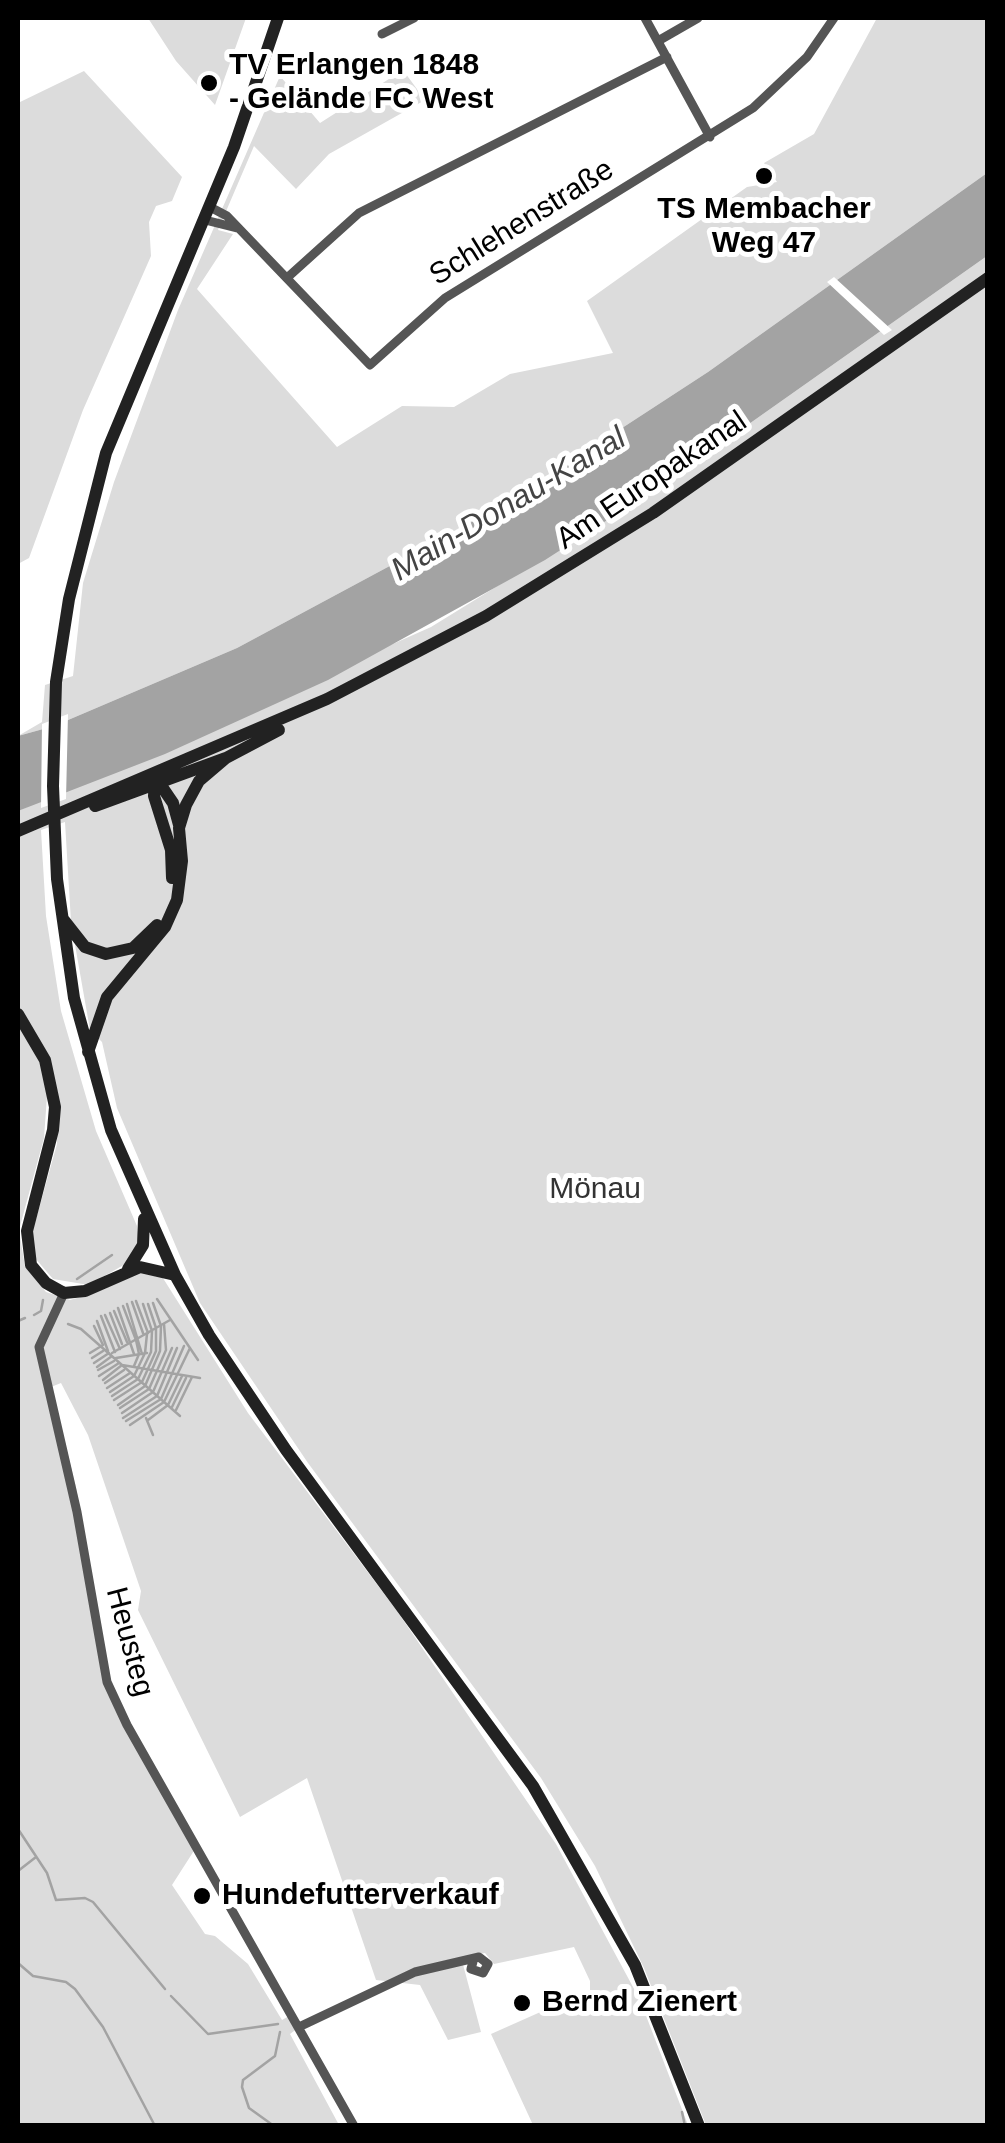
<!DOCTYPE html>
<meta charset="utf-8">
<style>
body{margin:0}
#map{position:relative;width:1005px;height:2143px;overflow:hidden;background:#fff;font-family:Arial,sans-serif}
canvas{display:block}
.frame{position:absolute;inset:0;border:20px solid #000;pointer-events:none}
</style>
<div id="map">
<canvas width="1005" height="2143"></canvas>
<div class="frame"></div>
</div>
<script>
const context = document.querySelector('canvas').getContext('2d');
context.lineJoin = 'round';
function fillPath(path, color) { context.fillStyle = color; context.fill(path, 'evenodd'); }
const toPath = rows => new Path2D(rows.map(r => 'M' + r).join(''));
function strokePath(path, color, width, dash) { context.strokeStyle = color; context.lineWidth = width; context.lineCap = dash ? 'butt' : 'round'; context.setLineDash(dash || []); context.stroke(path); }
function drawText(font, color, halo, rows, align = 'center') {
  context.font = font + ' Arial,sans-serif'; context.lineWidth = 10; context.setLineDash([]); context.textBaseline = 'middle'; context.strokeStyle = halo; context.fillStyle = color; for (const [text, x, y, turn = 0] of rows) {
    context.save(); context.translate(x, y); context.rotate((+turn || 0) * Math.PI / 180); context.textAlign = isNaN(turn) ? turn : align; if (halo) context.strokeText(text, 0, 0); context.fillText(text, 0, 0); context.restore();
  }
}
const green = toPath([
 [148,18,246,18,215,105,176,61],
 [877,18,987,18,987,173,708,372,507,503,237,648,54,726,18,736,42,722,45,685,73,676,83,583,114,482,178,310,280,76,320,123,403,70,425,100,329,154,296,189,254,146,218,230,233,234,197,289,337,447,402,406,454,407,510,374,613,353,587,301,747,187,777,182,764,163,814,134],
 [84,71,182,177,172,201,156,206,149,222,151,256,83,410,29,558,18,564,18,103],
 [987,256,987,2125,706,2125,644,1968,595,1866,541,1778,308,1463,200,1303,117,1108,102,1042,90,1030,71,922,65,822,41,830,46,916,61,1011,96,1131,137,1226,139,1244,127,1263,89,1285,53,1279,35,1258,31,1237,57,1144,58,1091,47,1096,44,1138,19,1230,25,1267,46,1292,70,1300,88,1295,138,1271,161,1275,248,1413,397,1611,556,1844,640,2000,688,2125,533,2125,491,2034,590,1990,590,1981,574,1947,494,1964,485,1953,461,1957,481,2032,448,2040,420,1985,376,1980,307,1778,240,1817,138,1610,141,1591,88,1435,61,1383,51,1387,76,1487,107,1682,197,1846,172,1885,205,1934,215,1936,248,1964,282,2020,291,2015,298,2028,290,2034,339,2125,18,2126,18,811,431,627,671,479]
]);
const water = toPath([
 [987,173,987,256,671,479,545,560,328,680,165,754,18,811,18,736,54,726,237,648,507,503,708,372]
]);
const pier = toPath([
 [834,277,892,330,884,335,827,282],
 [68,714,66,799,41,808,42,724]
]);
const stream = toPath([
 [77,1279,112,1255],
 [157,1299,198,1360],
 [136,1301,148,1333],
 [132,1302,143,1333],
 [127,1304,142,1354],
 [123,1306,136,1340,139,1354,134,1366],
 [118,1308,134,1354],
 [114,1311,127,1342],
 [110,1313,122,1344],
 [34,1315,41,1311,43,1300],
 [105,1315,120,1349],
 [101,1316,115,1352],
 [18,1321,25,1318],
 [97,1321,108,1351],
 [68,1324,81,1329,180,1416],
 [90,1353,103,1345,94,1326],
 [112,1353,170,1320],
 [92,1358,103,1351],
 [116,1358,147,1353],
 [94,1363,109,1353],
 [97,1367,112,1356],
 [98,1370,114,1361],
 [99,1376,119,1363],
 [103,1380,122,1365,200,1378],
 [105,1383,124,1370],
 [107,1388,130,1373],
 [110,1392,134,1376,145,1353,147,1334],
 [112,1396,138,1379,151,1352,152,1331,143,1304],
 [114,1400,142,1382,156,1351,156,1328,148,1304],
 [118,1405,145,1386,160,1351,161,1326,153,1303],
 [172,1407,186,1378],
 [120,1408,149,1389,166,1350,164,1324],
 [176,1410,192,1377],
 [122,1413,153,1392,172,1348],
 [123,1418,157,1396,177,1348],
 [146,1418,153,1435],
 [148,1420,168,1405,182,1376],
 [126,1421,161,1399,184,1346],
 [130,1425,164,1402,190,1348],
 [18,1829,47,1873,56,1900,85,1898,93,1902,165,1989],
 [18,1871,36,1857],
 [18,1963,33,1976,66,1982,75,1989,103,2027,155,2126],
 [171,1996,208,2034,278,2024],
 [682,2112,685,2126],
 [274,2126,249,2108,242,2087,243,2080,275,2056,280,2032]
]);
const minor = toPath([
 [645,18,710,137],
 [382,34,414,18],
 [658,41,698,18],
 [210,207,227,216,370,365,445,298,753,108,807,57,834,18],
 [205,220,237,228],
 [288,277,359,213,667,57],
 [64,1293,39,1347,77,1512,107,1682,127,1725,354,2126],
 [301,2026,415,1972,479,1957,488,1964,483,1973,471,1969,474,1958]
]);
const secondary = toPath([
 [278,18,234,147,106,453,69,599,56,682,53,786,57,879,74,998,111,1130,175,1275,209,1335,286,1450,533,1786,635,1965,699,2126],
 [155,781,154,796,171,850,172,878],
 [158,781,173,803,179,825],
 [95,806,226,758,279,730],
 [18,831,327,699,486,616,653,513,988,278],
 [63,919,85,947,106,954,133,948,157,925],
 [18,1014,45,1060,55,1107,53,1130,27,1231,31,1265,46,1283,64,1293,85,1291,140,1267,175,1275],
 [88,1052,107,997,165,927,177,900,182,861,179,828,186,805,199,781,226,758],
 [128,1269,143,1245,144,1219]
]);
const markers = [
 [209,83,10,"#000"],
 [764,176,10,"#000"],
 [202,1896,10,"#000"],
 [522,2003,10,"#000"]
];
const poiNames = [
 ["TV Erlangen 1848",229,66],
 ["- Gelände FC West",229,100],
 ["TS Membacher",764,210,"center"],
 ["Weg 47",764,244,"center"],
 ["Hundefutterverkauf",222,1896],
 ["Bernd Zienert",542,2003]
];
const streetNames = [
 ["Schlehenstraße",522,223,-32],
 ["Am Europakanal",652,481,-34],
 ["Heusteg",129,1642,75]
];
const parkNames = [
 ["Mönau",595,1190]
];
const waterNames = [
 ["Main-Donau-Kanal",509,505,-31]
];
fillPath(green, '#dcdcdc');
fillPath(water, '#a3a3a3');
fillPath(pier, '#fff');
strokePath(stream, '#a3a3a3', 2.5);
strokePath(minor, '#555', 9);
strokePath(secondary, '#222', 12);
for (const [x, y, r, color] of markers) { const dot = new Path2D(); dot.arc(x, y, r, 0, 2 * Math.PI); context.fillStyle = color; context.fill(dot); strokePath(dot, '#fff', 4); }
drawText('bold 30px', '#000', '#fff', poiNames, 'left');
drawText('30px', '#000', '#fff', streetNames);
drawText('30px', '#333', '#fff', parkNames);
drawText('italic 32px', '#444', '#fff', waterNames);
</script>
